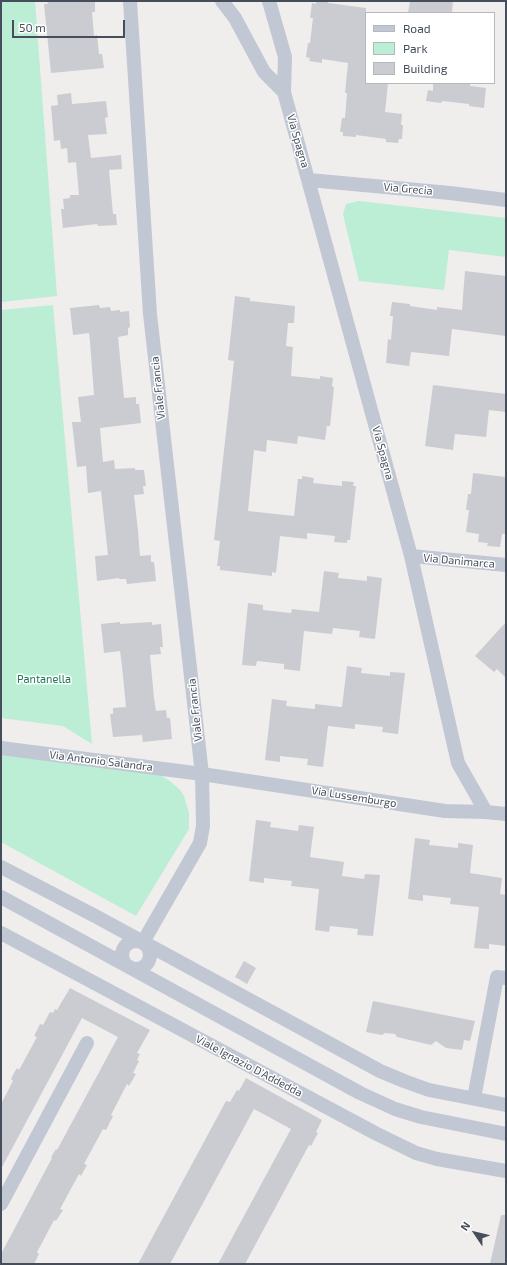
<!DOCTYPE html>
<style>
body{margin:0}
#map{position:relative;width:507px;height:1265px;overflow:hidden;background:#f0eded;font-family:"Exo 2",sans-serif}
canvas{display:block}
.frame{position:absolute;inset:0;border:2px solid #464e5b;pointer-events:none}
.legend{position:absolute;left:365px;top:12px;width:130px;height:72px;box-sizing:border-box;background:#fff;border:1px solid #b5b8bd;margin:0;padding:5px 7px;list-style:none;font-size:12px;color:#464e5b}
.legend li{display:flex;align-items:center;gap:8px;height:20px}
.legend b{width:20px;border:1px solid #b5b8bd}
.north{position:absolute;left:455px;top:1213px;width:40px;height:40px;-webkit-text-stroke:3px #fff;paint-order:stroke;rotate:305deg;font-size:11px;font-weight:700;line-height:16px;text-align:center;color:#464e5b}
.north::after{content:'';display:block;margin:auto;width:14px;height:18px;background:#464e5b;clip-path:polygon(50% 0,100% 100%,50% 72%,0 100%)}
.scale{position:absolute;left:12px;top:20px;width:113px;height:18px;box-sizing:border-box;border:2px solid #464e5b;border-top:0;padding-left:5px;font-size:12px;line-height:14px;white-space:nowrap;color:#464e5b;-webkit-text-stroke:3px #fff;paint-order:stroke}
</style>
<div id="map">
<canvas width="507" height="1265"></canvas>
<div class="frame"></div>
<ul class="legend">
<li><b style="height:5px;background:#c1c8d3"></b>Road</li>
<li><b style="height:11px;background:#bbeed4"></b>Park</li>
<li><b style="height:11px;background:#caccd2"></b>Building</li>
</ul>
<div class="north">N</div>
<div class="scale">50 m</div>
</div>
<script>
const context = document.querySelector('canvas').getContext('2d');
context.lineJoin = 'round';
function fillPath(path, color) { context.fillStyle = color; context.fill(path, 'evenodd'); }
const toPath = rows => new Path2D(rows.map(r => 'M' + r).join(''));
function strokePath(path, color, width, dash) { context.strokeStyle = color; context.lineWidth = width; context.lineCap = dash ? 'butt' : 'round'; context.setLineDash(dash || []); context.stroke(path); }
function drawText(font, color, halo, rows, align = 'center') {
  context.font = font + ' "Exo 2",sans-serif'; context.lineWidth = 3; context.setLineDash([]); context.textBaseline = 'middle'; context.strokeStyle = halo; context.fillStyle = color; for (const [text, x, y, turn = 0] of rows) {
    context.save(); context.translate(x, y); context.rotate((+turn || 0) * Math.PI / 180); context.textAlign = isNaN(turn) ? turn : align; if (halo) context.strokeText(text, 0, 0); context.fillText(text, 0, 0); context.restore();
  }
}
const green = toPath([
 [1,1,35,1,57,296,1,302],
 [359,201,506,218,506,257,449,250,444,290,359,281,343,214,346,204],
 [53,305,92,744,63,726,1,718,1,310],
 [1,753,158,773,171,782,180,790,184,796,189,813,189,829,136,916,1,842]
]);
const building = toPath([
 [47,1,95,1,95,12,92,12,94,36,97,35,99,54,102,54,104,68,51,73,44,4,48,4],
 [316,1,328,1,328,3,366,8,366,83,388,83,385,112,402,114,401,125,403,125,402,139,399,139,398,143,386,142,386,139,356,135,356,137,343,136,343,132,340,132,342,118,345,118,347,93,345,93,348,63,322,59,322,63,309,61,310,58,306,57,308,43,310,43,313,18,310,18,312,3,316,4],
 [410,1,453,1,452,13,408,13],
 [433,83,470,83,470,86,486,88,484,108,469,106,469,104,442,101,441,103,426,101,428,90,433,91],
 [71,93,72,104,106,101,108,117,105,118,107,134,88,135,91,158,121,155,122,169,109,170,113,214,116,214,117,225,98,226,97,224,63,228,61,209,64,209,63,199,70,198,70,195,79,195,76,162,68,163,67,148,61,149,60,140,54,141,51,106,58,105,57,95],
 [465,271,506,276,506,336,452,329,449,356,411,352,409,366,386,363,388,339,391,340,393,316,390,316,392,302,410,304,410,306,437,310,437,307,462,310],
 [235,296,250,298,250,301,295,306,294,323,288,323,286,346,293,347,291,376,320,379,320,376,333,378,332,386,334,387,330,426,327,426,325,440,298,436,297,444,267,440,266,452,254,450,248,511,294,516,298,479,302,479,302,476,314,478,313,483,342,486,342,481,354,482,353,486,356,486,350,540,347,540,347,543,334,542,335,536,307,533,307,539,280,536,276,573,272,572,272,576,220,570,220,566,217,566,220,541,214,540,234,361,228,360],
 [99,305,100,308,110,307,111,311,120,310,120,312,129,311,130,327,128,328,128,335,118,337,124,398,136,397,136,404,139,404,141,423,100,428,103,462,114,460,115,469,135,468,135,470,144,470,146,486,143,486,144,494,134,495,138,531,140,556,151,555,151,562,154,562,156,581,127,584,126,579,119,579,119,578,97,581,95,556,108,555,101,491,88,493,86,466,77,467,72,422,81,422,78,397,94,395,90,342,89,333,73,335,70,308],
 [433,385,506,394,506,412,489,410,486,437,455,434,453,450,425,446],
 [473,473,506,477,506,534,502,534,500,547,487,546,488,543,478,542,479,534,466,532,469,510,466,510,468,494,471,494],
 [324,571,339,573,338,578,367,581,367,576,382,578,375,639,359,637,360,631,333,628,332,634,304,631,300,671,284,669,284,664,257,661,256,666,242,665,248,603,263,605,263,610,291,613,292,609,319,612],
 [120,622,120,624,152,622,152,625,161,624,163,647,160,647,161,654,150,655,154,698,156,711,166,710,167,718,170,718,172,739,143,742,142,735,113,737,110,714,113,714,113,708,126,707,122,666,120,651,104,653,101,624],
 [506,622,506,678,497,669,494,672,475,656],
 [347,666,362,668,361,673,390,676,390,672,405,673,398,734,382,732,383,727,355,724,355,729,328,726,323,767,307,765,308,759,280,756,280,762,265,760,272,699,287,701,286,706,315,709,315,704,342,707],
 [256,820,271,822,270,827,298,831,299,825,314,827,310,857,344,862,342,876,364,879,365,874,380,875,373,936,357,935,358,929,330,926,329,932,315,930,319,889,291,886,292,881,264,878,264,883,249,881],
 [415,838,430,840,429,845,458,848,458,843,473,845,470,873,502,878,500,894,506,895,506,946,489,944,489,949,474,948,479,907,450,904,451,898,423,895,423,901,408,899],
 [244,961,256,968,247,984,235,977],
 [70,988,150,1030,137,1053,140,1054,137,1060,139,1061,133,1073,136,1074,129,1086,127,1084,111,1115,113,1116,106,1130,103,1129,84,1164,87,1165,81,1176,79,1174,60,1209,63,1210,56,1221,54,1220,43,1241,37,1252,39,1254,34,1264,1,1264,1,1254,52,1158,51,1157,56,1149,57,1150,118,1037,82,1018,1,1169,1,1104,13,1081,11,1079,14,1073,17,1068,19,1070,37,1037,34,1036,40,1024,43,1025,50,1012,53,1013,55,1009,57,1010],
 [373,1001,475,1021,470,1041,464,1040,462,1050,446,1048,436,1041,431,1045,397,1037,395,1034,385,1033,382,1035,366,1032],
 [246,1078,322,1120,316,1132,318,1133,311,1146,309,1145,245,1264,218,1264,291,1129,254,1109,170,1264,138,1264,226,1101,230,1102,237,1090,239,1091],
 [501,1215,506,1215,506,1264,490,1264]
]);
const street = toPath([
 [130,1,150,314,202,774,203,826,200,843,143,942],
 [222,1,235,18,264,72,284,92],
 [269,1,285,57,284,92,411,556,458,763,486,812],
 [309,180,450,193,506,200],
 [411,556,506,565],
 [1,748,202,774,445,811,486,812,506,814],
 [1,867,97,917,380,1071,404,1081,429,1090,506,1105],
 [1,897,360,1093,395,1109,421,1117,506,1134],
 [1,933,375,1133,416,1153,437,1159,506,1171],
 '122 955a14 14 0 1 1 28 0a14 14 0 1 1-28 0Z',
 [474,1098,497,977,506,978],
 [1,1204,87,1043]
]);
const streetNames = [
 ["Via Spagna",298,141,74],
 ["Via Grecia",408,189,5],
 ["Viale Francia",158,388,-96],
 ["Via Spagna",383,453,75],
 ["Via Danimarca",459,561,5],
 ["Viale Francia",195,710,-96],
 ["Via Antonio Salandra",101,761,7],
 ["Via Lussemburgo",354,797,9],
 ["Viale Ignazio D'Addedda",249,1066,28]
];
const parkNames = [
 ["Pantanella",44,679]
];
fillPath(green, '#bbeed4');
fillPath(building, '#caccd2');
strokePath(street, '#c1c8d3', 14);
drawText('11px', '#464e5b', '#fff', streetNames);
drawText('11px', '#177b54', '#fff', parkNames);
</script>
